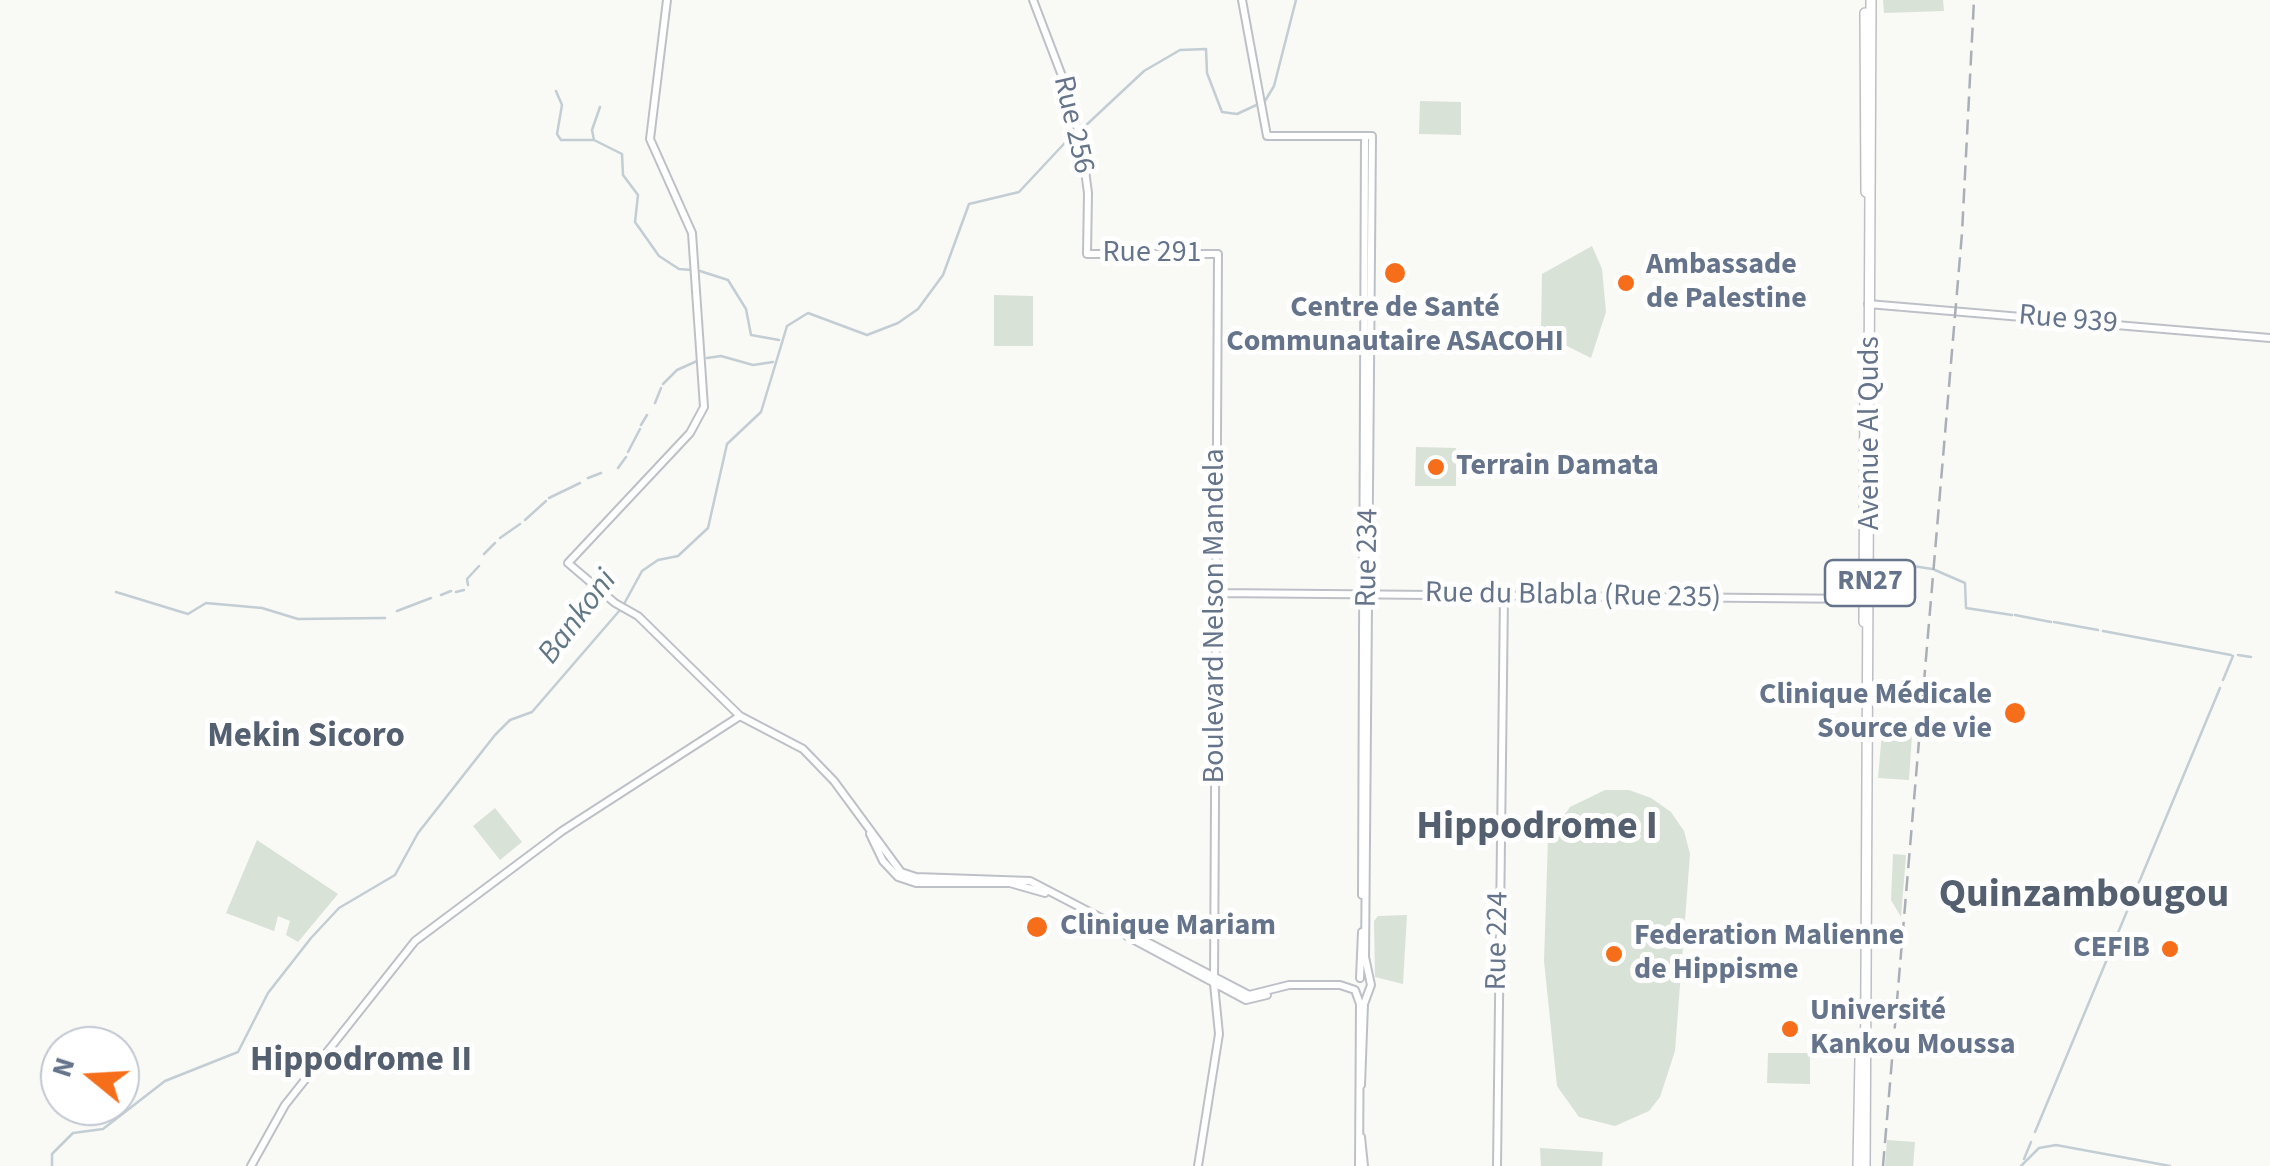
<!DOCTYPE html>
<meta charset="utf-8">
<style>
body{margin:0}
#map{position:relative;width:2270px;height:1166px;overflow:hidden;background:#f9f9f6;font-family:"Source Sans 3",sans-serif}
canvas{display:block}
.north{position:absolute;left:40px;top:1026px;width:100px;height:100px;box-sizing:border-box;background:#fff;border:2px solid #c1c7d1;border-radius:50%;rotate:288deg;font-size:28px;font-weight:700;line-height:40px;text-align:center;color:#65748b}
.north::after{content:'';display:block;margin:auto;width:35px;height:45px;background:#f66d1a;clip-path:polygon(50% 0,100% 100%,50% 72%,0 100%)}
</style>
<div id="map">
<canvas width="2270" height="1166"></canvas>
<div class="north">N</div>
</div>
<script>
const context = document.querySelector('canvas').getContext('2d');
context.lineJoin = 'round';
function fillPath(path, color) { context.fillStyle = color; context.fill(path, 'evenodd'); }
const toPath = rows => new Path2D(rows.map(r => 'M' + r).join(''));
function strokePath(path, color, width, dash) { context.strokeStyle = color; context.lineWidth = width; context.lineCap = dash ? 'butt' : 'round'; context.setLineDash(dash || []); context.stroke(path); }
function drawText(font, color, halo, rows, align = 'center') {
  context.font = font + ' "Source Sans 3",sans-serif'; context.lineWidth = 10; context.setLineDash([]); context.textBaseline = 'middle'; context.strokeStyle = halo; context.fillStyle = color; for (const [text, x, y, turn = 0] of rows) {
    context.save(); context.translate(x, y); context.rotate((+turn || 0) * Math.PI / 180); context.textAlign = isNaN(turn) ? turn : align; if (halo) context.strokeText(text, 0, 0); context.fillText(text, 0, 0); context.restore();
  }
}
const green = toPath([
 [1883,0,1943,0,1944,11,1884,13],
 [1420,101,1461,102,1461,135,1419,134],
 [1592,246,1602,269,1606,312,1591,358,1541,333,1542,274],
 [994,295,1033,296,1033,346,994,346],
 [1416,447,1456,448,1456,486,1415,486],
 [1882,732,1912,734,1909,780,1878,778],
 [1605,790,1629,790,1651,798,1671,812,1684,831,1690,854,1675,1051,1660,1097,1649,1111,1615,1126,1579,1117,1557,1086,1544,961,1548,839,1570,807],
 [495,808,522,842,500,860,473,826],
 [257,840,338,894,298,942,286,935,290,921,278,916,274,931,226,913],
 [1893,854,1906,855,1901,917,1891,900],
 [1407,915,1403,984,1375,977,1374,921,1378,916],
 [1768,1053,1810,1053,1810,1084,1767,1083],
 [1887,1140,1915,1142,1913,1166,1885,1166],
 [1540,1148,1603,1152,1602,1166,1541,1166]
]);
const stream = toPath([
 [556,91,562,105,557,134,561,140,594,140],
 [600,107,592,130,594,140,622,154,623,175,638,195,635,222,659,256,679,269,692,270],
 [1082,129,1144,71,1180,50,1206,49,1207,73,1222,112,1237,114,1265,101,1274,86,1296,0],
 [700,271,728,280,746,309,751,335,779,340],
 [707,358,721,356,753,365,773,362],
 [663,384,677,370,697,361],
 [655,403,661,388],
 [641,425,647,415],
 [628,452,640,429],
 [618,468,626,457],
 [588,478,601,473],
 [549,498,580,483],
 [525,520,546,501],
 [500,538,520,524],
 [484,554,495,543],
 [1913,566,1932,569],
 [1935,570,1965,583,1966,608,2012,615],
 [468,585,467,579,479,566],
 [116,592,188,614,206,603,262,608,298,619,385,618],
 [456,592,464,590],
 [441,595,451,591],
 [624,604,642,571,658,560,678,556,708,528,727,444,761,412,787,326,808,313,867,335,898,323,918,309,943,275,969,204,1019,192,1075,132],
 [397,611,431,598],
 [2015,615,2051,622],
 [2054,622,2098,630],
 [2103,631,2231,655],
 [2238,655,2251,657],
 [2223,680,2233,656],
 [2035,1132,2220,688],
 [2024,1159,2031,1142],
 [52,1166,52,1154,73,1133,103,1129,165,1081,238,1052,268,993,311,938,339,908,395,875,418,833,495,735,510,720,532,712,620,610],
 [2021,1166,2039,1148,2056,1145,2170,1166]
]);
const secondary = toPath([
 [667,0,650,139,692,233,704,407,690,433,568,563,615,603,638,616,740,716,803,749,834,781,901,872,916,877,1030,881,1249,995,1289,985,1340,985,1355,990,1360,1004,1359,1166],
 [1033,0,1062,76,1081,141,1088,193,1087,254,1218,254,1214,984,1219,1034,1198,1166],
 [1242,0,1267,136,1372,136,1365,957,1371,985,1364,1004,1361,1085],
 [1868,304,2270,338],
 [1217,593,1864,599],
 [870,834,883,861,898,877,916,883,1010,883,1045,893],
 [1362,895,1365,136],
 [1127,936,1246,1000,1267,995],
 [1360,978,1362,932],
 [1361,1137,1364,1166],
 [251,1166,285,1105,415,941,562,831,740,716],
 [1497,1166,1504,596]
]);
const primary = toPath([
 [1865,13,1866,192],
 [1864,622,1865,383],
 [1858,1166,1860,1058],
 [1865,1166,1871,0]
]);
const rail = toPath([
 [1883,1166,1962,233,1974,0]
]);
const markers = [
 [1395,273,12,"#f66d1a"],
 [1626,283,10,"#f66d1a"],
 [1436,467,10,"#f66d1a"],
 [2015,713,12,"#f66d1a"],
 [1037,927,12,"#f66d1a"],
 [2170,949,10,"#f66d1a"],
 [1614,954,10,"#f66d1a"],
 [1790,1029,10,"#f66d1a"]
];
const shields = [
 [1870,583,90]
];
const shieldNames = [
 ["RN27",1870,583]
];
const streetNames = [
 ["Rue 256",1072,125,77],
 ["Rue 291",1152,254],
 ["Rue 939",2068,321,5],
 ["Avenue Al Quds",1871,433,-90],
 ["Rue 234",1369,558,-89],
 ["Rue du Blabla (Rue 235)",1573,597,1],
 ["Boulevard Nelson Mandela",1216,616,-90],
 ["Rue 224",1499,941,-89]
];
const poiNames = [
 ["Ambassade",1646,266],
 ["de Palestine",1646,300],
 ["Centre de Santé",1395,309,"center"],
 ["Communautaire ASACOHI",1395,343,"center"],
 ["Terrain Damata",1456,467],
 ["Clinique Médicale",1992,696,"right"],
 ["Source de vie",1992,730,"right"],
 ["Clinique Mariam",1060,927],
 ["Federation Malienne",1634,937],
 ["de Hippisme",1634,971],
 ["CEFIB",2150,949,"right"],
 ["Université",1810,1012],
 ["Kankou Moussa",1810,1046]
];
const waterNames = [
 ["Bankoni",579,618,-53]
];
const quarterNames = [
 ["Mekin Sicoro",306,738],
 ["Hippodrome II",361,1062]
];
const districtNames = [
 ["Hippodrome I",1537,829],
 ["Quinzambougou",2084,897]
];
fillPath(green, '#d9e2d7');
strokePath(stream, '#c3cdd4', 2.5);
strokePath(secondary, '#bdc1c7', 10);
strokePath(primary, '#bcbfc4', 12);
strokePath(secondary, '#fff', 6);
strokePath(primary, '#fff', 9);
strokePath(rail, '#aaafb7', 2.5, [15, 8]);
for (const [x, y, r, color] of markers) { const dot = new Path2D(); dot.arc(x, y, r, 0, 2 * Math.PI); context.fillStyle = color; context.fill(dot); strokePath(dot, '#fff', 4); }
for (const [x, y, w] of shields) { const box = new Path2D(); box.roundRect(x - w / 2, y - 23, w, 46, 8); context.fillStyle = '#fff'; context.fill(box); strokePath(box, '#65748b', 2.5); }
drawText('bold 28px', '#65748b', null, shieldNames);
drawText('30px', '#65748b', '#fff', streetNames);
drawText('bold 30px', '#65748b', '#fff', poiNames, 'left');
drawText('italic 32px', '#617786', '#fff', waterNames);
drawText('bold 35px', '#545f6f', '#fff', quarterNames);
drawText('bold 40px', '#545f6f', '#fff', districtNames);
</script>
